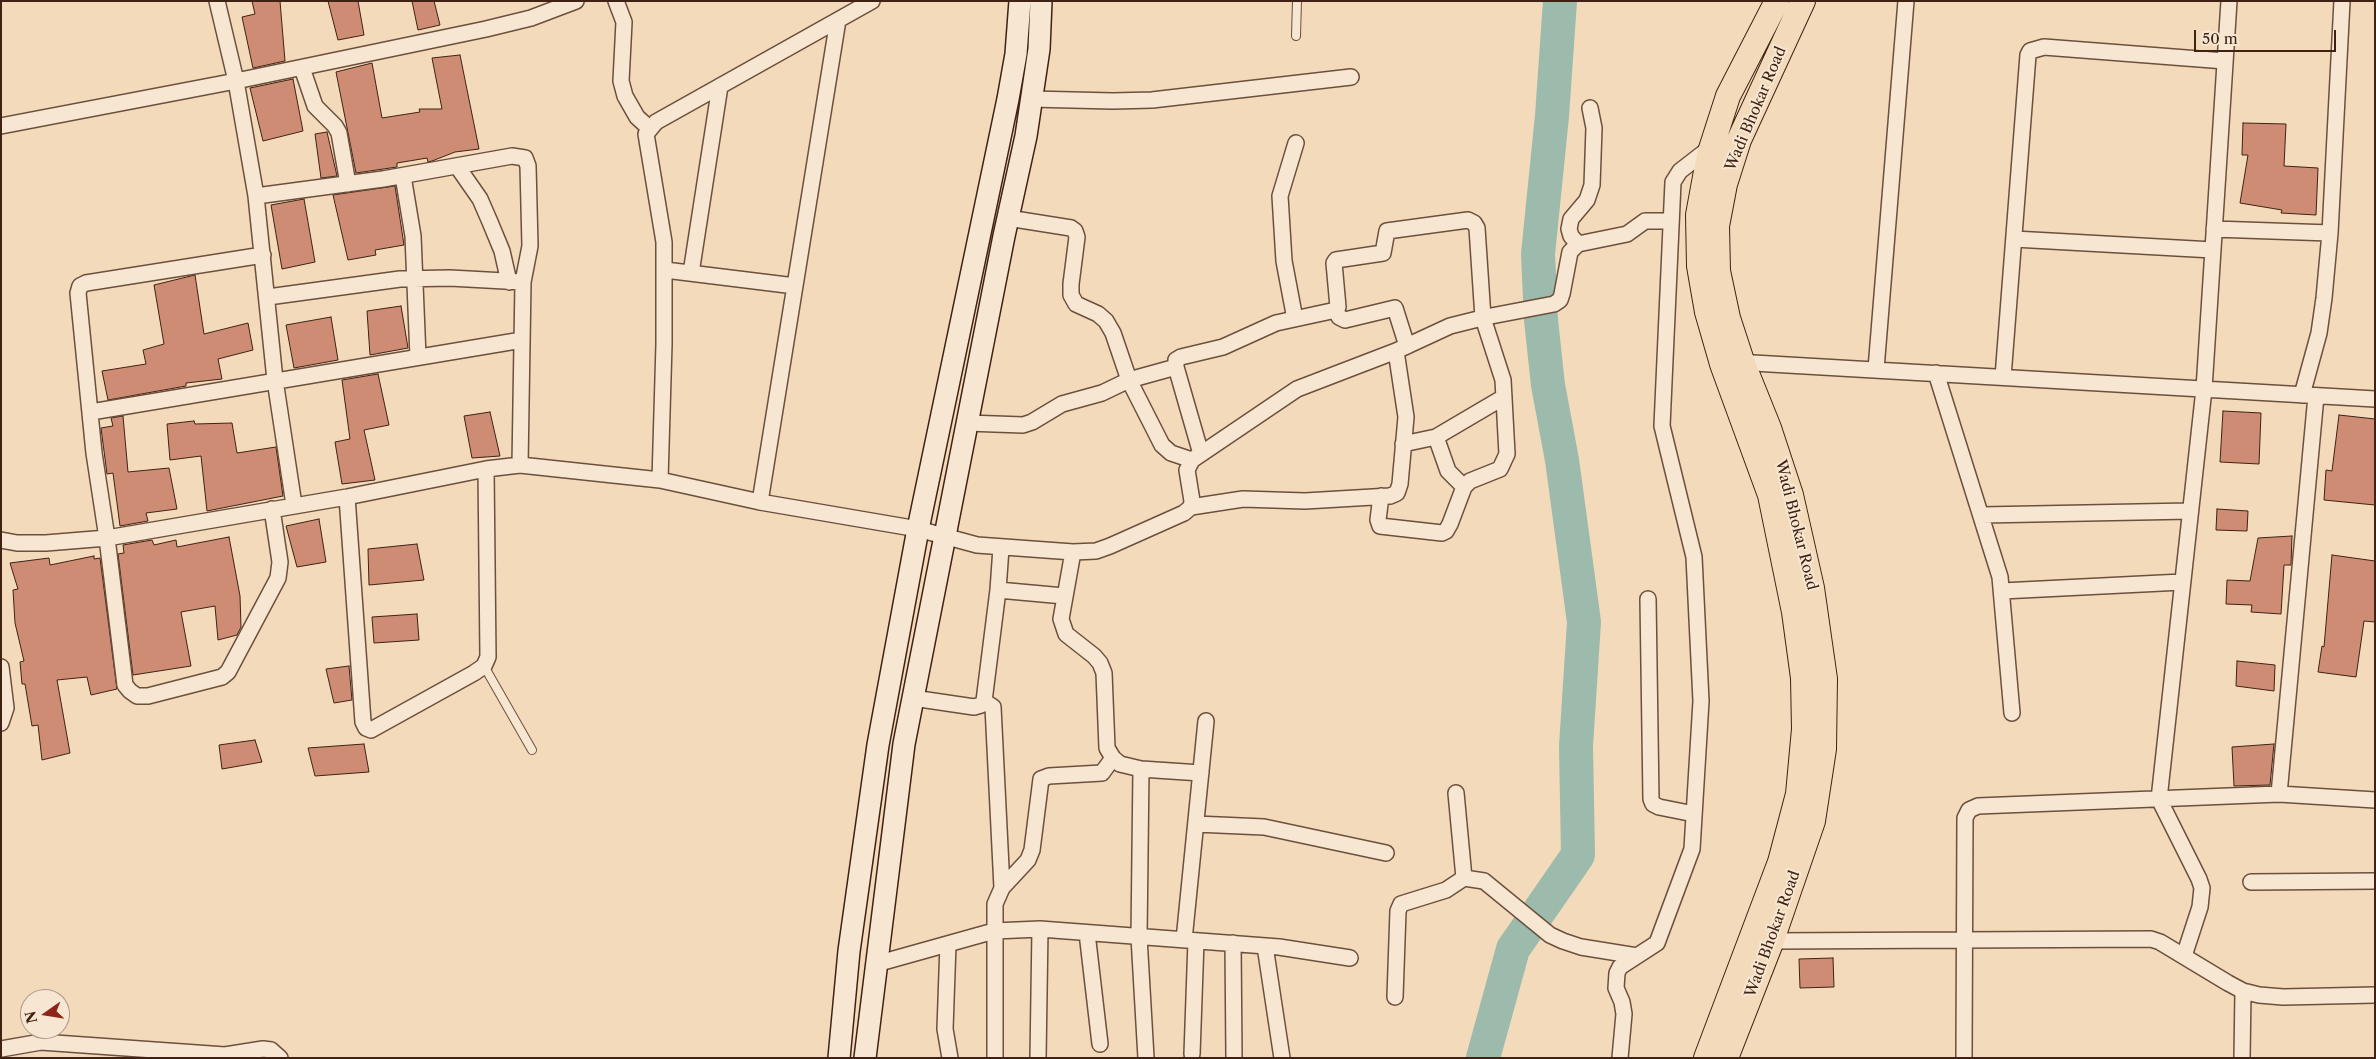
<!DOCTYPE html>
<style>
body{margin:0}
#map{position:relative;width:2376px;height:1059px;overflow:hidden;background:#f2daba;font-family:"Libre Caslon Text",serif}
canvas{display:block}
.frame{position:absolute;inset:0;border:2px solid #3f2213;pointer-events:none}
.north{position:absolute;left:20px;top:989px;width:50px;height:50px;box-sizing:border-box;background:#f7e7d2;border:1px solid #ad9886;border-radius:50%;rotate:257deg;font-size:14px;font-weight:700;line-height:20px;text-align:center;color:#3f2213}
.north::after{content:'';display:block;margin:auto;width:18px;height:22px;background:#8f2418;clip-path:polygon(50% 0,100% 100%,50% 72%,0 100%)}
.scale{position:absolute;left:2194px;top:30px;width:142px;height:22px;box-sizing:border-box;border:2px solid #3f2213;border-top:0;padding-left:6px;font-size:15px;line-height:18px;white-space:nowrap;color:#3f2213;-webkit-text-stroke:4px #f7e7d2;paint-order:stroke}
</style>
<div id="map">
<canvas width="2376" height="1059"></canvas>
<div class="frame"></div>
<div class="north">N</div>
<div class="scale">50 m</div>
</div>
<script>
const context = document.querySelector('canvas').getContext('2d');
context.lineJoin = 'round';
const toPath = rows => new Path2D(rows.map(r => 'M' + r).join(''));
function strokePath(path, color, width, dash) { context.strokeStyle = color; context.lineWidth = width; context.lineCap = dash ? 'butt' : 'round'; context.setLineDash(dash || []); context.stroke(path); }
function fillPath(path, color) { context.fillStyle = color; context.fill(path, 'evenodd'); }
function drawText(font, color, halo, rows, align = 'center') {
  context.font = font + ' "Libre Caslon Text",serif'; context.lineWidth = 4; context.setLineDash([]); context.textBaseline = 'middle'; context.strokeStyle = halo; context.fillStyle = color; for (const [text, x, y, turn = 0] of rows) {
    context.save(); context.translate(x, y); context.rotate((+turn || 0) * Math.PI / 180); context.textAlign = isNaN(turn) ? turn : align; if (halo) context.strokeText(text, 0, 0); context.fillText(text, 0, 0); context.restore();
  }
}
const river = toPath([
 [1483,1058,1513,949,1578,855,1576,746,1584,622,1562,460,1548,385,1541,320,1538,254,1552,116,1560,1]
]);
const building = toPath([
 [252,1,280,1,285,61,253,68,242,17,255,14,252,1],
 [328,1,358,1,364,35,338,40,328,1],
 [412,1,434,1,440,25,418,30,412,1],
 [460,55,479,149,455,152,432,161,428,162,427,158,397,163,397,167,356,173,336,72,372,63,382,118,420,112,419,109,442,109,432,58,460,55],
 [293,79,303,131,263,141,250,88,293,79],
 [2243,123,2286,124,2284,166,2318,168,2316,215,2281,213,2282,210,2240,203,2248,155,2242,155,2243,123],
 [327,132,337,176,321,178,315,134,327,132],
 [395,186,404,245,375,250,376,255,348,260,333,195,395,186],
 [304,199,315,262,282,269,271,205,304,199],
 [195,275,204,334,248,323,253,350,218,359,222,379,186,383,186,386,108,400,102,371,146,364,143,350,164,344,154,285,195,275],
 [401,306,408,348,370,355,367,311,401,306],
 [331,317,338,360,294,368,286,325,331,317],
 [378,374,389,425,364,430,375,480,342,484,335,442,350,439,342,380,378,374],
 [2223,411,2261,413,2259,464,2220,462,2223,411],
 [490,412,500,456,472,458,464,416,490,412],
 [2339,415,2375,419,2375,505,2324,500,2326,470,2332,471,2339,415],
 [123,416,128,472,169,468,177,509,146,513,148,521,120,526,113,473,107,474,101,428,113,426,111,418,123,416],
 [194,421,195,424,232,423,237,453,276,447,283,496,207,511,201,456,170,460,167,424,194,421],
 [2217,509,2248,511,2247,531,2216,530,2217,509],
 [319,519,326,562,297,567,286,526,319,519],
 [2292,536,2291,565,2284,565,2281,614,2251,612,2252,605,2226,604,2227,580,2250,581,2258,538,2292,536],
 [229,537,240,596,241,627,237,635,218,640,215,606,181,612,191,666,133,675,118,554,124,553,123,545,152,540,154,545,176,540,177,547,229,537],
 [417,544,424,580,369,585,368,549,417,544],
 [2332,555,2375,561,2375,622,2364,621,2356,677,2318,672,2322,646,2324,647,2332,555],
 [94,556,94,559,100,558,117,689,91,695,87,677,57,680,70,753,42,760,38,725,32,726,25,684,22,684,20,662,24,661,15,623,13,590,18,589,10,563,49,558,50,565,94,556],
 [417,614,419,640,374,643,372,617,417,614],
 [2237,661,2275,665,2274,691,2236,686,2237,661],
 [349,666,352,700,334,703,326,669,349,666],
 [255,740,262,762,222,769,219,745,255,740],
 [364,744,369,772,315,776,308,748,364,744],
 [2274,744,2270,785,2234,786,2232,747,2274,744],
 [1833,958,1834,987,1800,988,1799,959,1833,958]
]);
const lane = toPath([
 [1296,36,1297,1],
 [484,666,532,750]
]);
const street = toPath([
 [217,1,236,81,256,196,275,380,294,505],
 [616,1,624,22,621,81,625,96,637,117,649,128],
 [302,68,315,106,335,126,339,133,348,184],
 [1031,99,1113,101,1152,100,1351,77],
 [1,126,236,81,486,29,531,18,576,1],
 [457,166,480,199,490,222,502,251,509,282],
 [403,176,413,236,418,357],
 [256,196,383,179,512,156,525,158,528,166,530,246,523,282,520,465],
 [1008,218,1071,228,1075,231,1077,237,1071,284,1071,295,1076,304,1098,314,1106,321,1113,333,1129,380,1162,445,1171,453,1192,460],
 [2214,229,2330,233],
 [2014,239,2213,250],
 [1578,244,1571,236,1569,229,1571,219,1587,200,1592,185,1594,128,1590,108],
 [263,255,86,283,80,286,78,293,94,453,107,538,125,685,130,691,137,696,148,696,222,677,228,672,278,578,280,562,272,509],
 [665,270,795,286],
 [691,273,720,86],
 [268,297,400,279,450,278,523,282],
 [1336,310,1339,317,1345,320,1395,308,1407,346],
 [1295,319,1284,261,1280,196,1296,143],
 [1736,362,2375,399],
 [1876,369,1906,1],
 [1936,373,2000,577,2012,713],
 [2003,377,2028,55,2030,51,2044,47,2225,61],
 [2302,395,2319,333,2324,298,2330,233,2342,1],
 [91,412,522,340],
 [967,423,1023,425,1032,422,1062,404,1102,393,1129,380,1176,367],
 [1436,437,1448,471,1464,487],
 [1403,444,1436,437,1504,397],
 [1201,454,1176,367,1176,360,1181,357,1223,347,1276,323,1336,310,1338,307,1334,263,1336,260,1383,253,1387,231,1468,220,1474,223,1477,228,1483,318,1503,380,1507,454,1500,469,1470,481,1464,487,1450,524,1446,531,1442,533,1380,526,1378,520,1381,496],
 [660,480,664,344,664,242,646,134,656,122,872,1],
 [347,497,363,722,366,728,371,730,474,673,484,666,488,657,486,469],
 [760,502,838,20],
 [1191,507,1243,499,1305,501,1390,496,1397,493,1400,484,1406,417,1396,351],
 [1982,515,2190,511],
 [1,540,17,543,46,543,107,538,347,497,486,469,520,465,660,480,760,502,918,529,977,545,1073,552,1096,551,1110,546,1184,513,1191,507,1192,501,1187,470,1192,460,1297,389,1396,351,1450,326,1486,317,1554,304,1560,300,1562,294,1570,252,1578,244,1627,234,1645,221,1671,221],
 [1073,552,1061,619,1066,634,1094,656,1100,663,1104,673,1107,748,1113,758,1120,764,1141,769,1201,773],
 [998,590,1064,596],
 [2002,591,2182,582],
 [1648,599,1651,799,1653,804,1659,807,1694,814],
 [1,667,6,708,1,723],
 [913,698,974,707,981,705,984,701,998,590,1001,548],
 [984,701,993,707,1002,888],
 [1141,769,1139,937,1146,1058],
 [1456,793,1464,878],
 [2279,794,2316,396],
 [1196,824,1264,827,1386,853],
 [2251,882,2375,881],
 [1087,933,1100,1044],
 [1764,939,1772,941,2151,939,2160,942,2228,983,2243,991,2259,995,2283,997,2375,995],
 [1184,940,1206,721],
 [1233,943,1234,1058],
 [948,944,945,1029,950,1058],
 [1265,946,1282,1058],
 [2184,956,2200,907,2202,888,2199,879,2159,799,2204,389,2229,1],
 [876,964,994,931,1040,929,1279,947,1350,958],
 [1395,997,1398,911,1401,904,1446,890,1464,878,1484,881,1550,935,1563,941,1581,947,1637,956],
 [1,1049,41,1042,225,1055,263,1049,271,1050,280,1058],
 [1192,1054,1196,941],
 [995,1058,995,904,1002,888,1028,860,1032,850,1041,779,1049,776,1102,773,1113,758],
 [1038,1058,1040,929],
 [1620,1058,1624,1014,1622,1002,1616,988,1617,973,1620,967,1657,943,1692,849,1701,701,1694,557,1662,426,1673,182,1680,171,1711,147],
 [1964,1058,1965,818,1969,810,1978,806,2279,794,2375,800],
 [2242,1058,2243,991]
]);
const secondary = toPath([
 [839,1058,849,951,878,745,918,529,1008,99,1016,54,1020,1],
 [865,1058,904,744,1004,236,1026,136,1039,49,1041,1]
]);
const primary = toPath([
 [1706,1058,1780,862,1798,794,1804,729,1803,678,1794,612,1770,495,1722,364,1707,312,1699,266,1698,215,1709,155,1728,96,1777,1],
 [1726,1058,1771,943,1813,821,1824,749,1825,679,1812,588,1791,495,1769,428,1742,361,1728,318,1718,271,1717,226,1725,184,1739,140,1803,1]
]);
const streetNames = [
 ["Wadi Bhokar Road",1756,109,-67],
 ["Wadi Bhokar Road",1796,525,76],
 ["Wadi Bhokar Road",1773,934,-70]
];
strokePath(river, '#9cbbac', 34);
fillPath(building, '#cf8c74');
strokePath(building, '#3f2213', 1);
strokePath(lane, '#6c503d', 10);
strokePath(street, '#6c503d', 18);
strokePath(secondary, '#3f2213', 24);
strokePath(primary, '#3f2213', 26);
strokePath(lane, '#f7e7d2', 8);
strokePath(street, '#f7e7d2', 15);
strokePath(secondary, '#f7e7d2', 21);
strokePath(primary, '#f2daba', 24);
drawText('15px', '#3f2213', '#f7e7d2', streetNames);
</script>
